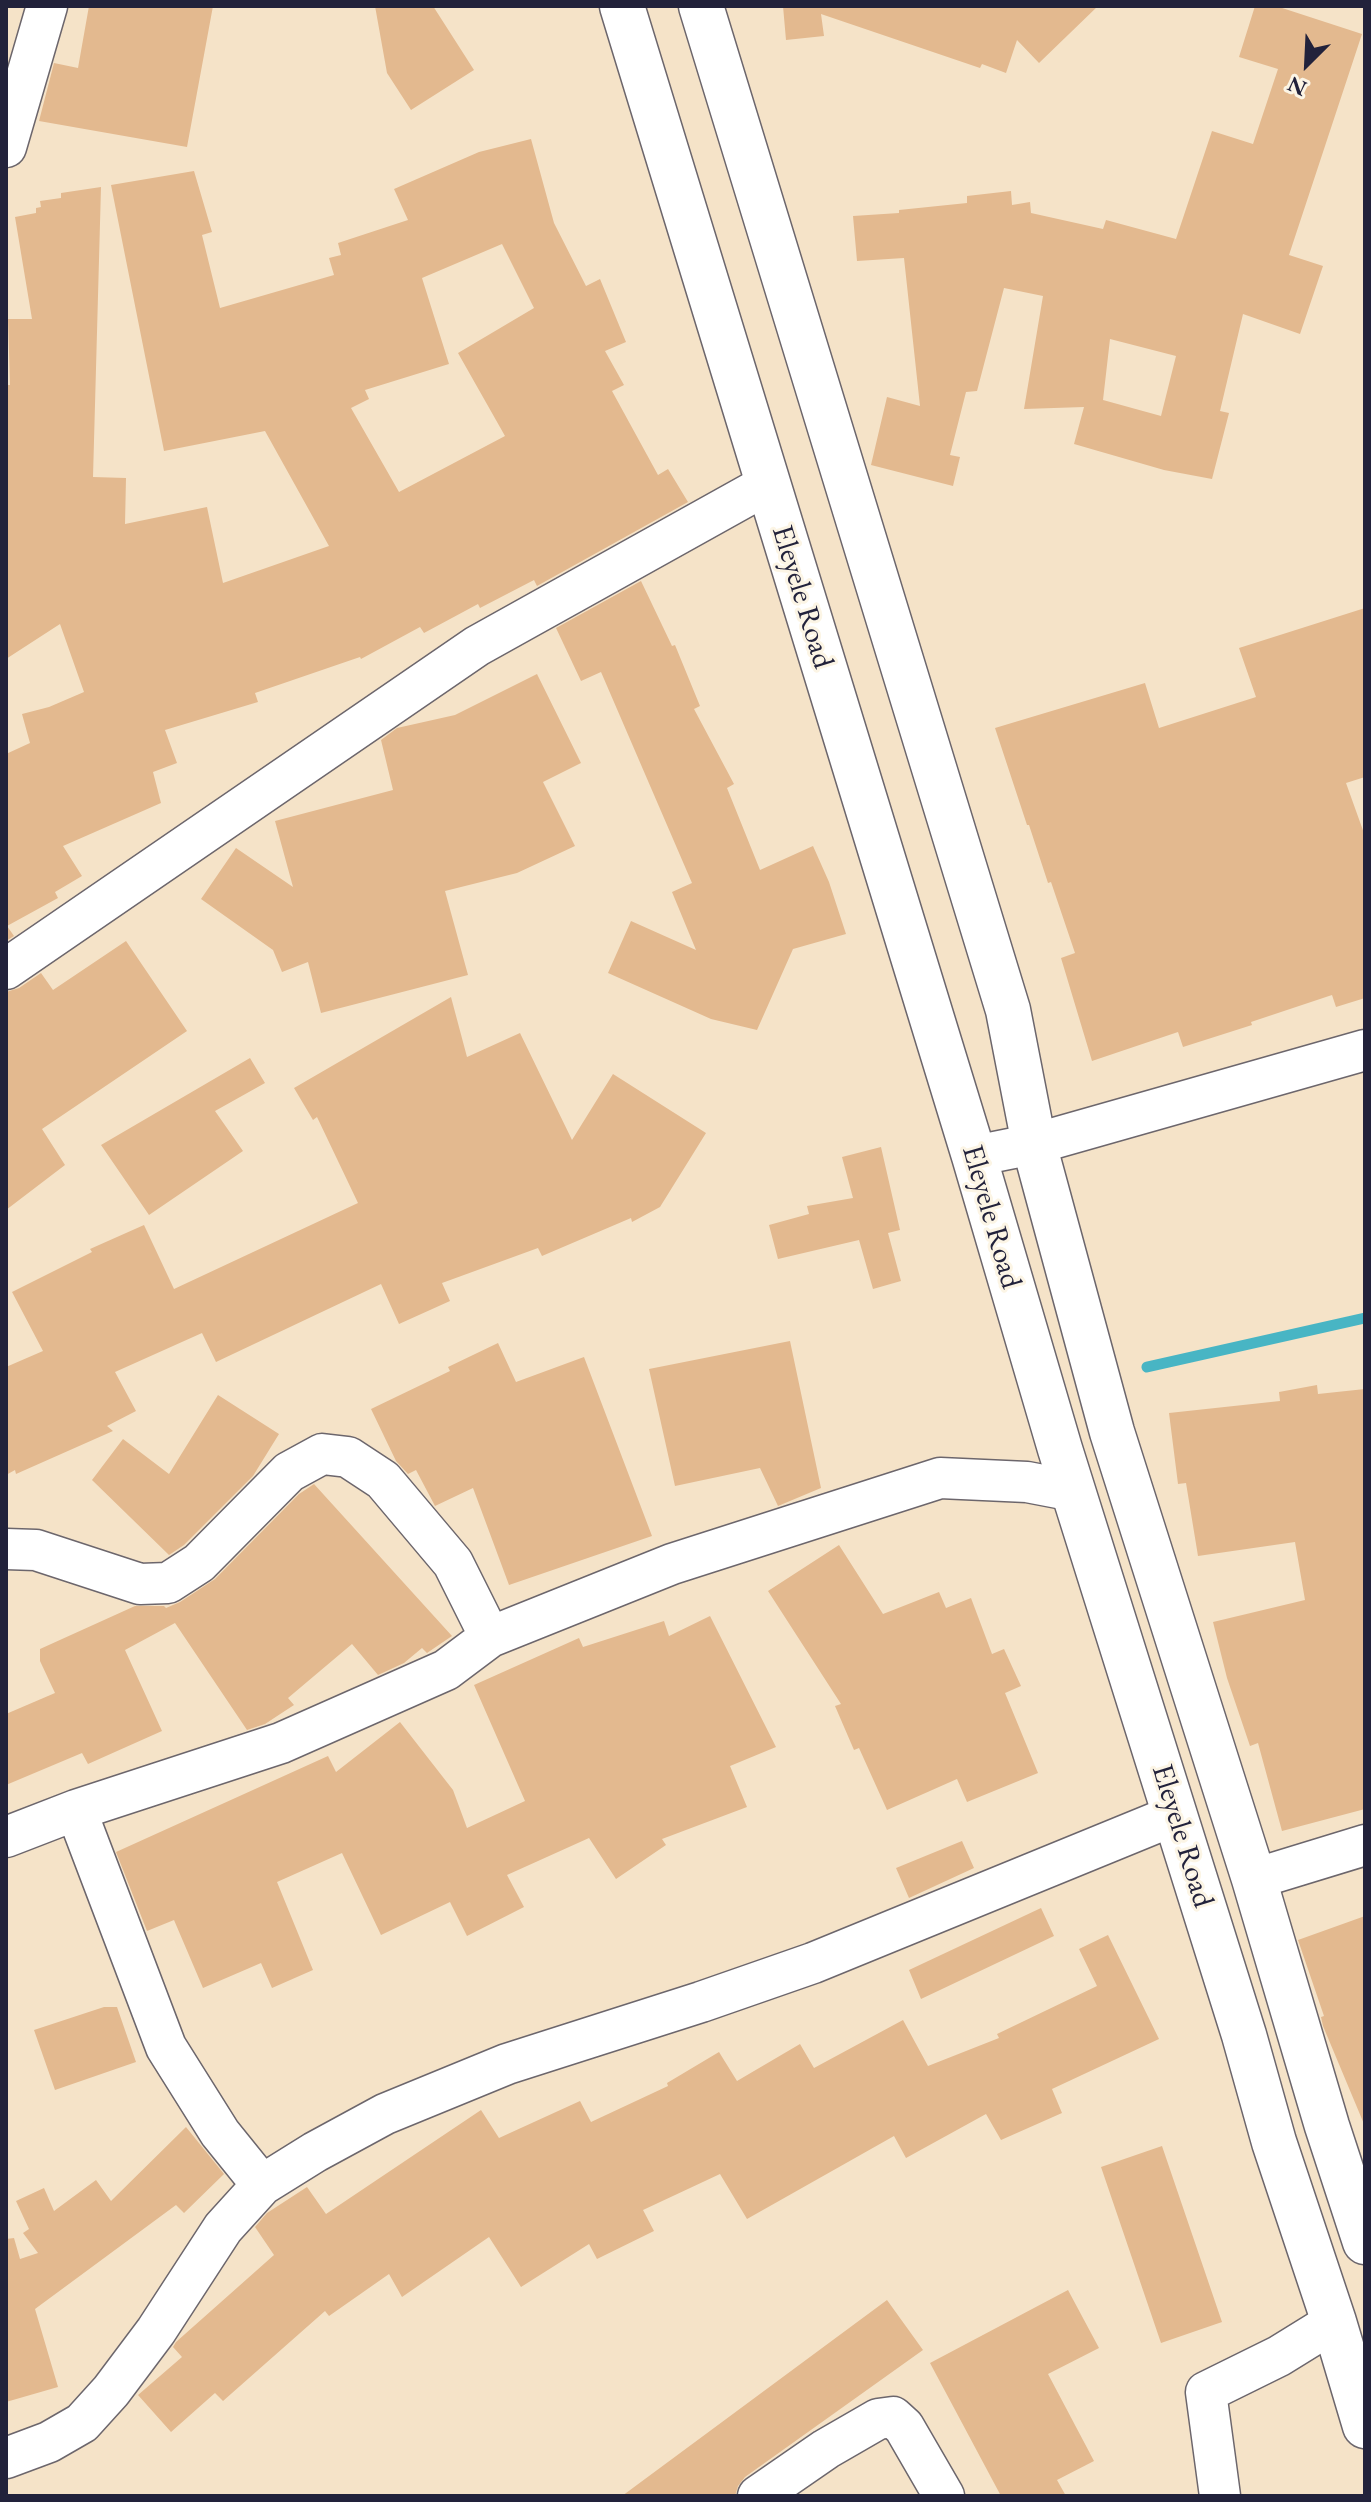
<!DOCTYPE html>
<style>
body{margin:0}
#map{position:relative;width:1371px;height:2502px;overflow:hidden;background:#f5e3c8;font-family:"EB Garamond",serif}
canvas{display:block}
.frame{position:absolute;inset:0;border:8px solid #22223b;pointer-events:none}
.north{position:absolute;left:1267px;top:24px;width:80px;height:80px;-webkit-text-stroke:6px #fcf5e5;paint-order:stroke;rotate:204deg;font-size:22px;font-weight:700;line-height:32px;text-align:center;color:#22223b}
.north::after{content:'';display:block;margin:auto;width:28px;height:36px;background:#22223b;clip-path:polygon(50% 0,100% 100%,50% 72%,0 100%)}
</style>
<div id="map">
<canvas width="1371" height="2502"></canvas>
<div class="frame"></div>
<div class="north">N</div>
</div>
<script>
const context = document.querySelector('canvas').getContext('2d');
context.lineJoin = 'round';
const toPath = rows => new Path2D(rows.map(r => 'M' + r).join(''));
function strokePath(path, color, width, dash) { context.strokeStyle = color; context.lineWidth = width; context.lineCap = dash ? 'butt' : 'round'; context.setLineDash(dash || []); context.stroke(path); }
function fillPath(path, color) { context.fillStyle = color; context.fill(path, 'evenodd'); }
function drawText(font, color, halo, rows, align = 'center') {
  context.font = font + ' "EB Garamond",serif'; context.lineWidth = 6; context.setLineDash([]); context.textBaseline = 'middle'; context.strokeStyle = halo; context.fillStyle = color; for (const [text, x, y, turn = 0] of rows) {
    context.save(); context.translate(x, y); context.rotate((+turn || 0) * Math.PI / 180); context.textAlign = isNaN(turn) ? turn : align; if (halo) context.strokeText(text, 0, 0); context.fillText(text, 0, 0); context.restore();
  }
}
const stream = toPath([
 [1147,1367,1365,1318]
]);
const building = toPath([
 [89,6,213,6,187,147,39,121,54,63,78,68],
 [375,6,433,6,474,70,411,110,387,73],
 [783,6,1098,6,1039,63,1017,40,1006,73,982,64,980,68,821,14,824,36,786,40],
 [1255,6,1276,6,1362,34,1289,255,1323,266,1300,334,1243,314,1220,411,1229,413,1212,479,1164,470,1074,444,1084,407,1024,409,1043,296,1004,288,977,391,966,392,950,455,960,457,953,486,871,465,887,397,920,406,904,258,857,261,853,216,899,213,899,210,967,203,967,196,1011,191,1012,205,1030,202,1031,213,1103,229,1106,220,1176,239,1212,131,1253,144,1278,69,1239,57],
 [1110,339,1176,356,1161,416,1103,400],
 [531,139,554,223,586,286,600,279,626,342,605,351,624,385,612,391,658,475,668,469,688,502,537,586,534,580,480,608,478,604,424,633,420,627,361,659,360,657,255,693,258,702,165,730,177,763,153,772,161,803,63,846,82,876,55,892,58,898,7,926,14,936,6,941,6,754,30,743,22,714,49,707,84,692,60,624,6,659,6,385,10,385,8,319,32,319,15,217,36,213,36,208,41,207,40,201,61,198,61,193,101,187,93,477,126,478,125,524,207,507,223,583,329,546,265,431,164,451,111,185,194,171,212,232,202,235,220,308,334,275,329,258,341,255,338,243,408,220,394,189,479,152],
 [502,244,534,308,458,353,505,436,399,492,351,408,369,399,365,390,449,364,422,278],
 [641,581,672,646,675,645,700,706,694,709,734,784,727,788,760,870,813,846,829,882,846,934,793,949,757,1030,711,1019,608,973,631,921,696,950,672,892,692,883,601,672,581,681,556,628],
 [1365,608,1365,777,1346,783,1365,836,1365,998,1336,1007,1332,995,1251,1022,1252,1025,1183,1047,1178,1032,1092,1061,1061,958,1075,953,1051,882,1048,883,1029,825,1027,825,995,728,1145,683,1159,728,1256,697,1239,648],
 [537,674,581,763,543,782,575,846,517,873,445,891,468,975,321,1013,308,962,282,972,273,950,201,899,236,848,293,887,275,821,393,790,381,740,397,728,455,715],
 [126,941,187,1031,42,1129,65,1165,6,1210,6,992,19,988,41,973,53,990],
 [451,997,467,1057,520,1033,572,1140,613,1074,706,1133,660,1207,632,1222,631,1218,542,1256,538,1248,442,1283,450,1301,399,1324,381,1284,216,1362,202,1333,115,1372,136,1411,107,1426,113,1431,16,1474,15,1470,6,1475,6,1367,43,1351,12,1292,92,1252,90,1249,144,1225,174,1289,358,1203,317,1117,313,1120,294,1088],
 [250,1058,265,1083,215,1111,243,1151,149,1215,101,1145],
 [881,1147,900,1230,888,1233,901,1281,873,1289,859,1240,778,1259,769,1225,809,1214,807,1206,853,1198,842,1157],
 [790,1341,821,1488,778,1506,760,1468,675,1486,649,1369],
 [498,1343,516,1382,584,1357,652,1536,509,1585,473,1488,435,1506,416,1470,408,1474,396,1461,371,1409,450,1371,448,1367],
 [1317,1385,1318,1394,1365,1389,1365,1809,1282,1831,1258,1743,1250,1746,1227,1678,1213,1622,1305,1600,1295,1542,1198,1556,1186,1483,1178,1484,1169,1413,1280,1401,1279,1392],
 [218,1395,279,1434,253,1476,184,1545,169,1555,92,1480,123,1439,169,1474],
 [314,1484,452,1636,427,1653,422,1648,404,1663,378,1675,352,1644,288,1698,294,1705,265,1724,247,1730,175,1623,125,1650,162,1731,88,1764,82,1753,6,1785,6,1714,55,1693,40,1661,40,1649,135,1606,164,1606,166,1608,180,1602,215,1579,299,1494],
 [839,1545,883,1614,939,1592,946,1608,971,1598,992,1654,1004,1649,1021,1686,1005,1693,1038,1773,967,1802,957,1779,887,1810,859,1748,854,1750,835,1706,841,1704,768,1591],
 [710,1616,776,1747,730,1766,747,1807,662,1839,666,1845,616,1879,589,1838,507,1875,524,1907,467,1936,450,1902,381,1935,342,1853,277,1882,313,1970,272,1988,261,1963,203,1988,174,1920,147,1931,116,1852,328,1756,336,1772,400,1722,453,1790,467,1828,525,1801,474,1685,579,1638,583,1647,664,1621,669,1636],
 [962,1841,974,1868,909,1898,896,1868],
 [1041,1908,1054,1936,921,1999,909,1970],
 [1365,1916,1365,2124,1364,2124,1323,2026,1321,2017,1324,2016,1298,1940],
 [1108,1935,1159,2039,1052,2089,1062,2113,1001,2140,986,2114,906,2158,894,2136,747,2219,720,2174,643,2210,654,2231,597,2259,589,2244,521,2287,489,2237,402,2297,389,2274,329,2316,325,2311,223,2401,215,2393,171,2432,138,2395,182,2357,173,2347,176,2342,274,2255,255,2227,267,2213,307,2187,326,2214,481,2110,499,2138,580,2101,591,2122,668,2086,667,2083,719,2052,737,2081,800,2044,814,2068,903,2020,928,2066,999,2038,997,2034,1097,1986,1079,1949],
 [104,2007,117,2007,136,2062,55,2090,34,2030],
 [186,2127,224,2174,184,2213,176,2205,35,2309,58,2387,6,2402,6,2239,14,2238,20,2259,38,2253,23,2233,29,2229,16,2201,44,2188,54,2211,96,2180,111,2201],
 [1162,2146,1222,2322,1161,2343,1101,2167],
 [1068,2290,1099,2348,1048,2374,1094,2461,1057,2480,1066,2496,1001,2496,930,2363],
 [887,2300,923,2350,745,2477,738,2486,735,2496,622,2496]
]);
const street = toPath([
 [6,147,47,6],
 [6,969,477,646,768,484],
 [974,1156,1034,1144,1365,1050],
 [6,1549,36,1550,140,1584,168,1583,199,1563,289,1472,322,1454,348,1457,383,1480,453,1563,490,1637],
 [76,1810,166,2047,220,2133,262,2185],
 [6,1837,76,1810,281,1743,446,1670,490,1637,672,1564,940,1478,1027,1482,1074,1491],
 [1254,1879,1365,1845],
 [6,2458,49,2442,82,2423,111,2391,156,2331,223,2228,262,2185,315,2152,385,2114,507,2064,701,2002,813,1963,1175,1815],
 [758,2496,826,2449,878,2419,893,2417,904,2427,944,2496],
 [1220,2496,1206,2392,1279,2356,1334,2322]
]);
const primary = toPath([
 [622,6,974,1156,1060,1449,1244,2035,1274,2142,1334,2322,1365,2426],
 [701,6,1008,1010,1034,1144,1112,1432,1254,1879,1327,2126,1365,2242]
]);
const streetNames = [
 ["Eleyele Road",802,597,73],
 ["Eleyele Road",991,1217,74],
 ["Eleyele Road",1182,1836,73]
];
strokePath(stream, '#48b5c4', 11);
fillPath(building, '#e3b98f');
strokePath(street, '#6c666c', 43);
strokePath(primary, '#6c666c', 47);
strokePath(street, '#fff', 40);
strokePath(primary, '#fff', 44);
drawText('30px', '#22223b', '#fcf5e5', streetNames);
</script>
